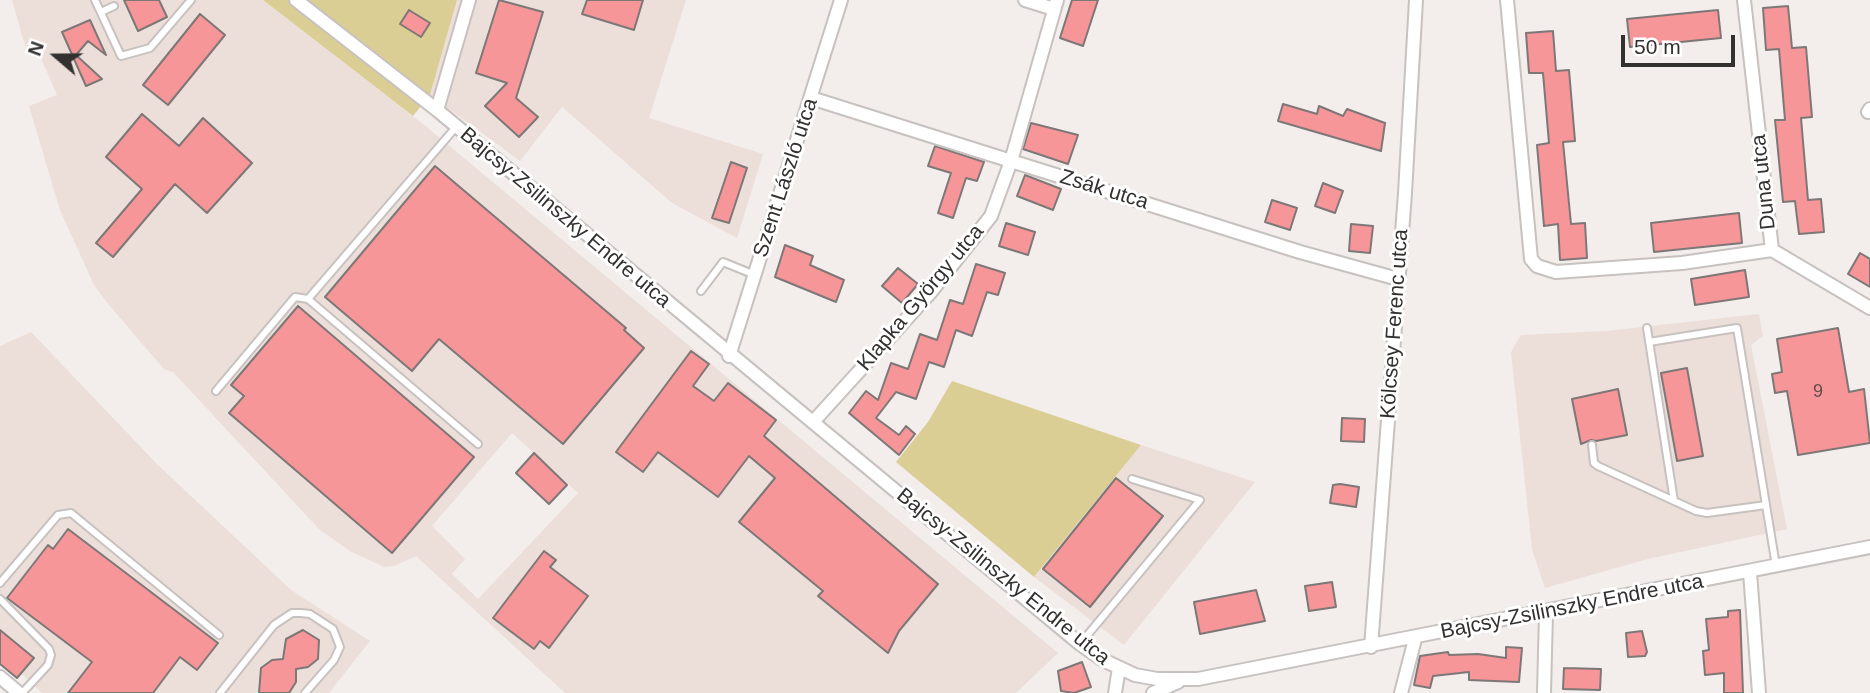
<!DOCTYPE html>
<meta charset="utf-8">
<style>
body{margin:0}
#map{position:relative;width:1870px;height:693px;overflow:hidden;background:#f3edeb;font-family:Helvetica,sans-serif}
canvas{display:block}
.north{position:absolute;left:21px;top:21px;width:70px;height:70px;-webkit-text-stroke:5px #fff;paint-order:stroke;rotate:290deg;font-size:19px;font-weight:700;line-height:28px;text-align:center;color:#333130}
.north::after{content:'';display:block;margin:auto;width:24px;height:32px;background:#333130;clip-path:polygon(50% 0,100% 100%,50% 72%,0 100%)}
.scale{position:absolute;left:1621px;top:35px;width:114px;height:32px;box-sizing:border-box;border:4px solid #333130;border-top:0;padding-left:9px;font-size:21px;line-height:24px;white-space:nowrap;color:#333130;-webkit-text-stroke:5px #fff;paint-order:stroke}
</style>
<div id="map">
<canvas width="1870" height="693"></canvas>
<div class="north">N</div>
<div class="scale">50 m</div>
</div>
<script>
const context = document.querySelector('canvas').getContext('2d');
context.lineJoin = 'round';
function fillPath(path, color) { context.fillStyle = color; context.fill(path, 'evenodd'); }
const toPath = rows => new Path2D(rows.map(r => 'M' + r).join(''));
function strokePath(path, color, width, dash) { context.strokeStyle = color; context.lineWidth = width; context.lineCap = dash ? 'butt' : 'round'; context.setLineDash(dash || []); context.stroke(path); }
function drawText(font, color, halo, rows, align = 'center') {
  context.font = font + ' Helvetica,sans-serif'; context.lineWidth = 6; context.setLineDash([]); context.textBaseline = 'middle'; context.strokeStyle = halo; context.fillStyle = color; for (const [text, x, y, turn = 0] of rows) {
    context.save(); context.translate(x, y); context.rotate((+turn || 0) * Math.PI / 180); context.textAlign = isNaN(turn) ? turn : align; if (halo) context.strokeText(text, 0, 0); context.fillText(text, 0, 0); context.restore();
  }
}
const built = toPath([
 [12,0,263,0,428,128,1058,653,1016,693,565,693,416,556,394,566,384,567,350,551,319,529,173,372,164,369,108,304,94,285,60,210,29,106,57,95,40,56,26,49],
 [512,433,578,493,478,599,452,574,465,559,432,526],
 [457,0,686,0,649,118,763,154,737,238,672,203,562,107,520,161,430,95],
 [1759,314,1763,336,1751,345,1787,529,1648,559,1545,588,1532,549,1511,352,1521,335,1606,331],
 [31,332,157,464,291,590,370,641,329,693,42,693,22,674,18,677,0,662,0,346],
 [1141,445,1255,482,1124,645,1034,577]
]);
const green = toPath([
 [263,0,457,0,430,95,413,116],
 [952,381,1141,445,1034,577,896,462,928,422]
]);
const building = toPath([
 [124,0,159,0,167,17,138,31,124,0],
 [499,0,543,12,516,98,538,117,519,137,485,106,507,83,476,73,499,0],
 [587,0,643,0,634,30,582,14,587,0],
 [1072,0,1098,0,1083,46,1060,38,1072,0],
 [1788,6,1792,48,1806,47,1812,117,1801,118,1808,200,1821,199,1824,232,1799,234,1795,201,1783,202,1775,120,1785,120,1779,49,1766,50,1763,8,1788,6],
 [409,10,430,23,421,37,400,24,409,10],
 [1718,10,1721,38,1630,47,1627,19,1718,10],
 [200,14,225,35,168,105,143,85,200,14],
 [90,20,106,55,88,41,76,55,102,79,86,86,62,32,90,20],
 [1553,31,1556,71,1569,70,1575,141,1563,142,1571,224,1585,223,1587,258,1560,260,1558,224,1544,226,1537,145,1549,143,1543,73,1529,73,1526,33,1553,31],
 [1283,104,1317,114,1319,106,1343,116,1347,109,1385,123,1381,151,1278,121,1283,104],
 [142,114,179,146,203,118,252,163,207,213,175,184,113,257,96,243,142,189,106,157,142,114],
 [1031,123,1078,135,1068,164,1023,149,1031,123],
 [935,146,984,162,977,181,966,178,953,218,938,213,951,173,928,166,935,146],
 [731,162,747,168,729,223,712,218,731,162],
 [435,166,626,328,624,330,644,348,563,444,439,339,412,371,325,297,435,166],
 [1025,175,1061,189,1053,210,1017,196,1025,175],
 [1323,183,1343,191,1335,213,1315,206,1323,183],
 [1272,200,1297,208,1290,230,1265,222,1272,200],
 [1739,213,1742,243,1654,252,1651,223,1739,213],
 [1006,223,1035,232,1028,255,999,246,1006,223],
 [1351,224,1373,226,1370,253,1349,251,1351,224],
 [785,245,813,256,810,265,844,280,836,302,775,277,785,245],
 [1860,253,1870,259,1870,287,1848,274,1860,253],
 [976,264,1005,273,998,295,987,292,972,336,956,330,944,367,929,362,916,399,896,392,876,418,899,435,906,426,915,434,899,455,849,413,866,391,878,400,891,363,908,369,920,334,937,340,950,300,963,304,976,264],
 [898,268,918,284,902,303,882,286,898,268],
 [1745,270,1749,297,1695,305,1691,279,1745,270],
 [298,306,474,457,392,553,229,413,244,396,231,385,298,306],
 [1838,328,1849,392,1864,389,1870,443,1798,455,1787,391,1775,393,1772,374,1782,372,1777,339,1838,328],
 [691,351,709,364,693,386,714,401,728,383,776,420,764,436,938,584,899,631,888,653,818,596,823,591,739,522,775,478,749,456,718,497,658,452,643,472,616,452,691,351],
 [1687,368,1703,456,1677,461,1661,373,1687,368],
 [1618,389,1627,435,1596,441,1591,440,1581,444,1572,399,1618,389],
 [1342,418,1365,419,1364,442,1341,441,1342,418],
 [534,453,567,485,549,504,516,473,534,453],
 [1116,478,1163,516,1090,607,1043,569,1116,478],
 [1340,484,1359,487,1356,507,1330,503,1333,485,1340,484],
 [68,529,218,643,197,670,180,657,153,693,68,693,92,662,7,598,48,545,53,549,68,529],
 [544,551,556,560,550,567,588,596,549,648,540,641,534,649,493,618,544,551],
 [1332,582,1336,607,1309,611,1305,586,1332,582],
 [1256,590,1265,621,1200,634,1194,602,1256,590],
 [1740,610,1743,693,1724,693,1724,673,1705,675,1703,651,1709,650,1706,619,1728,617,1728,611,1740,610],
 [0,630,34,658,17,678,0,664,0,630],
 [303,630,319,640,318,659,308,667,296,669,296,682,289,693,259,693,261,668,272,660,283,659,286,639,303,630],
 [1642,631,1647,652,1645,656,1628,657,1626,633,1642,631],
 [1506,647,1522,648,1519,682,1469,680,1469,672,1433,676,1430,688,1414,685,1420,656,1448,652,1449,655,1478,654,1506,658,1506,647],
 [1082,662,1091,687,1074,693,1061,691,1058,671,1082,662],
 [1564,668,1601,669,1600,690,1563,689,1564,668]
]);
const service = toPath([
 [95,0,121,56,150,48,191,0],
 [101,12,114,6],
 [456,127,308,299,478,444],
 [701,291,723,262,755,275],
 [1647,328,1674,501],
 [1649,342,1737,328,1776,566],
 [216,391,295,297,308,299],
 [1592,445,1594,463,1598,466,1696,511,1707,513,1766,505],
 [0,583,58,515,71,513,219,635],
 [0,599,49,649,51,655,48,665,22,693],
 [1080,644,1200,500,1132,479],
 [220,693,274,625,292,613,301,613,310,614,333,629,340,647,334,660,305,693]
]);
const minor = toPath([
 [296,0,437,110,1080,644,1103,660,1135,675,1157,679,1198,679,1870,547],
 [1025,0,1054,9],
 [1507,0,1531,259,1537,266,1556,272,1682,263,1772,250],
 [1744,0,1772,250],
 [811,98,1300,252,1398,279],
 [437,110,469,0],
 [1868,112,1870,109],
 [1772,250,1870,308],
 [729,356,841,0],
 [813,422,930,293,991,216,1011,161,1057,0],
 [1750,572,1759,693],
 [1371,647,1405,193,1416,0],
 [0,677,19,693],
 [1115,693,1119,668],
 [1153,693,1178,682],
 [1401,693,1415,639],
 [1544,693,1546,613]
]);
const numberNames = [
 ["9",1818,392]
];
const streetNames = [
 ["Szent László utca",786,178,-72],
 ["Duna utca",1764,182,-96],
 ["Zsák utca",1104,190,17],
 ["Bajcsy-Zsilinszky Endre utca",565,218,40],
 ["Klapka György utca",921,298,-50],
 ["Kölcsey Ferenc utca",1395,324,-86],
 ["Bajcsy-Zsilinszky Endre utca",1003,577,39],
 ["Bajcsy-Zsilinszky Endre utca",1572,607,-11]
];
fillPath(built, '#ecdfd9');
fillPath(green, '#dace95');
fillPath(building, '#f79698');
strokePath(building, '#7d7777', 2);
strokePath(service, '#c7c1bf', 10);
strokePath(minor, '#c7c1bf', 16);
strokePath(service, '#fff', 6);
strokePath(minor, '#fff', 12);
drawText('18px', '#644a4a', null, numberNames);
drawText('21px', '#333130', '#fff', streetNames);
</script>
